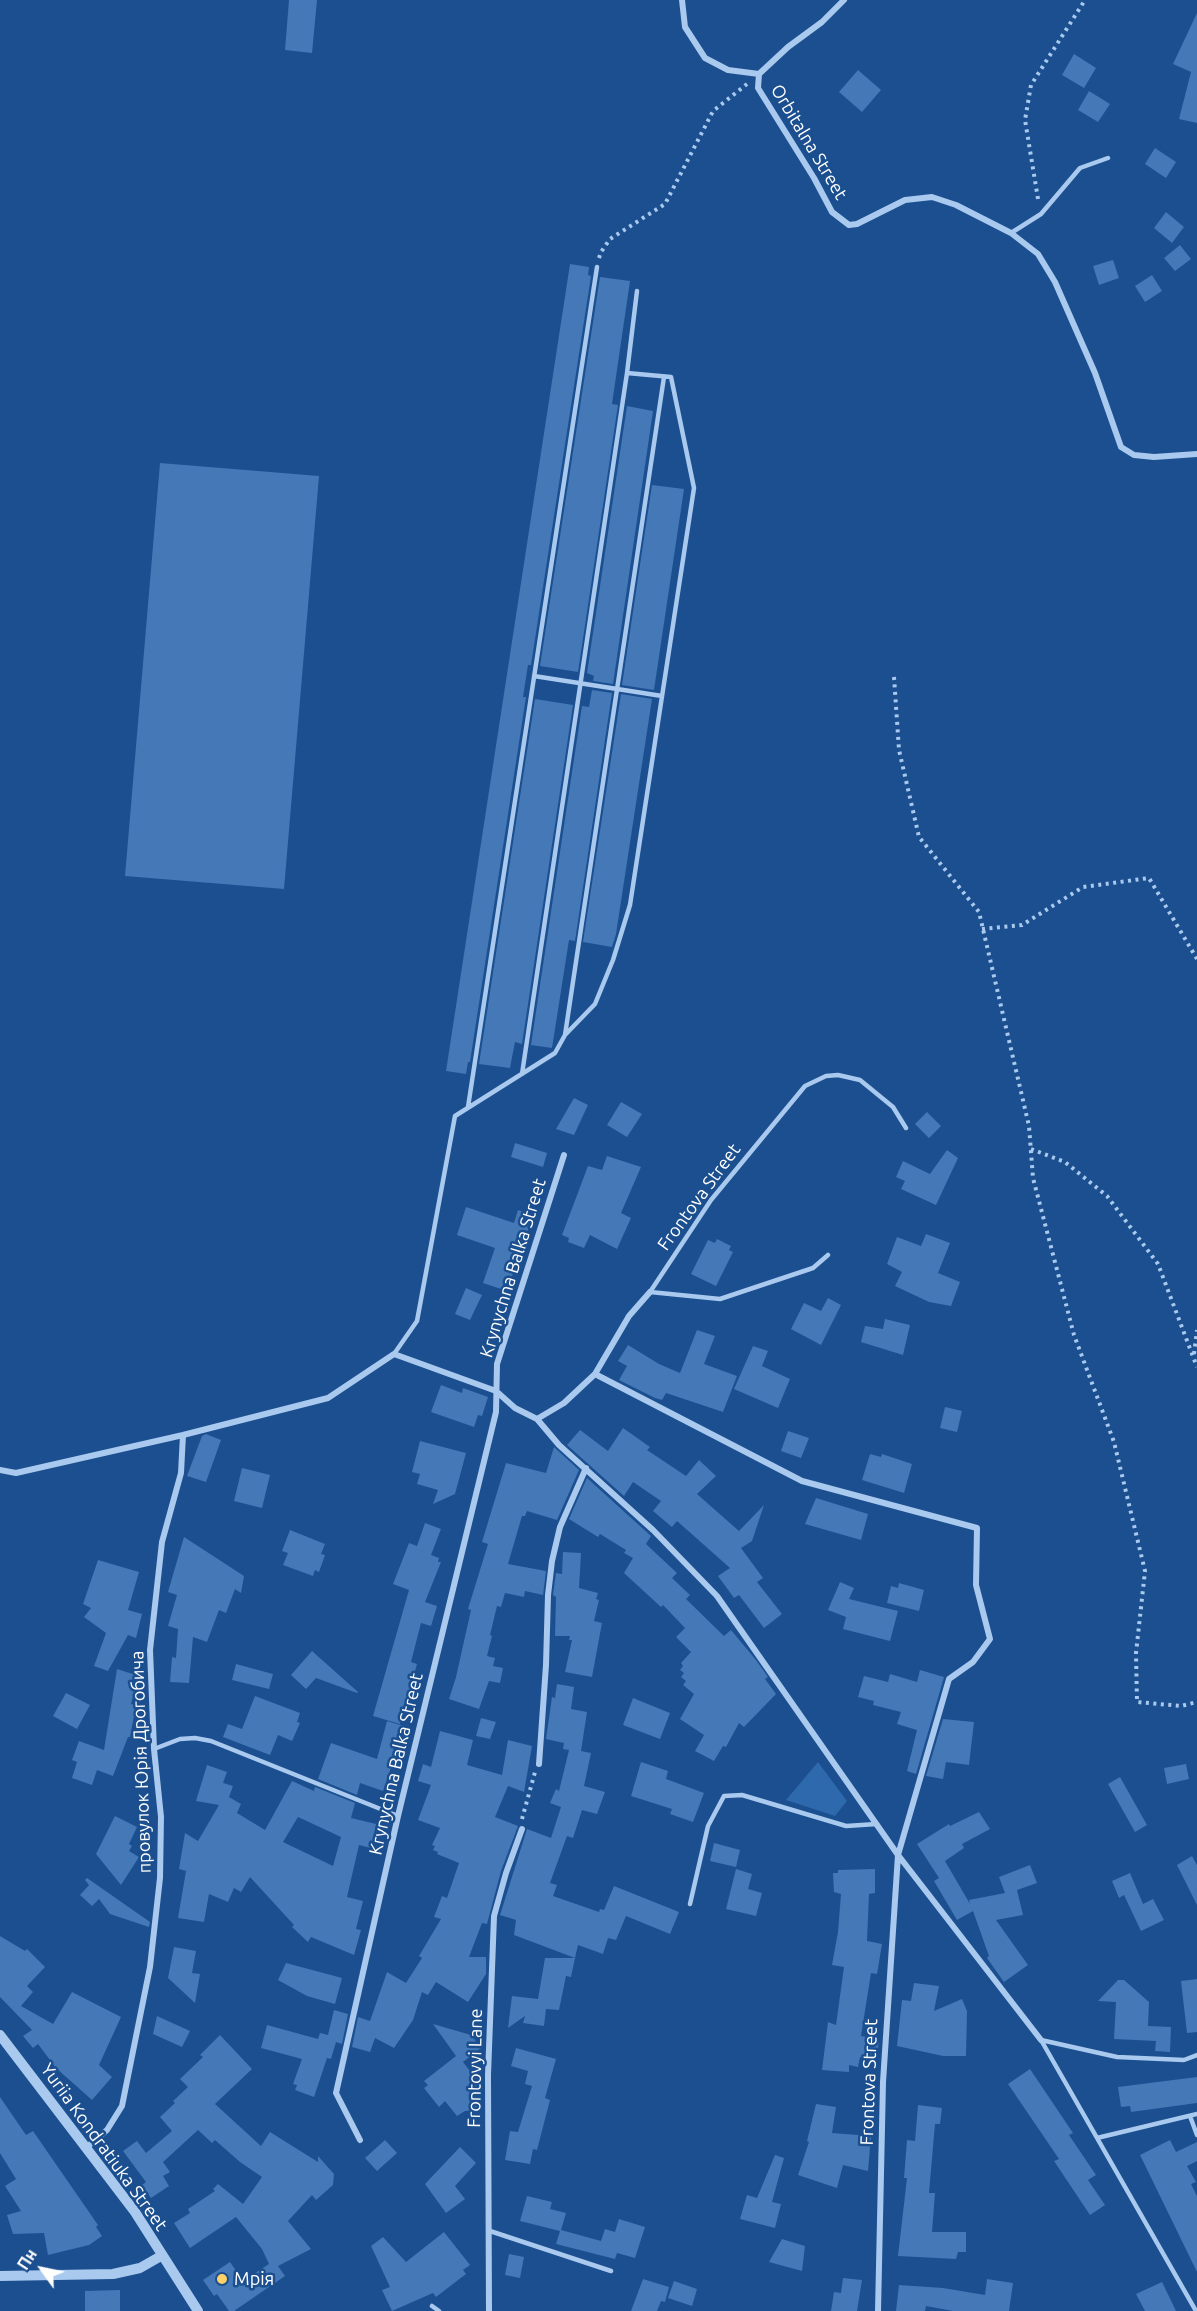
<!DOCTYPE html>
<meta charset="utf-8">
<style>
body{margin:0}
#map{position:relative;width:1197px;height:2311px;overflow:hidden;background:#1b4f8f;font-family:Ubuntu,sans-serif}
canvas{display:block}
.north{position:absolute;left:12px;top:2239px;width:60px;height:60px;-webkit-text-stroke:4px #1b4f8f;paint-order:stroke;rotate:303deg;font-size:16px;font-weight:700;line-height:24px;text-align:center;color:#fff}
.north::after{content:'';display:block;margin:auto;width:21px;height:27px;background:#fff;clip-path:polygon(50% 0,100% 100%,50% 72%,0 100%)}
</style>
<div id="map">
<canvas width="1197" height="2311"></canvas>
<div class="north">Пн</div>
</div>
<script>
const context = document.querySelector('canvas').getContext('2d');
context.lineJoin = 'round';
function fillPath(path, color) { context.fillStyle = color; context.fill(path, 'evenodd'); }
const toPath = rows => new Path2D(rows.map(r => 'M' + r).join(''));
function strokePath(path, color, width, dash) { context.strokeStyle = color; context.lineWidth = width; context.lineCap = dash ? 'butt' : 'round'; context.setLineDash(dash || []); context.stroke(path); }
function drawText(font, color, halo, rows, align = 'center') {
  context.font = font + ' Ubuntu,sans-serif'; context.lineWidth = 5; context.setLineDash([]); context.textBaseline = 'middle'; context.strokeStyle = halo; context.fillStyle = color; for (const [text, x, y, turn = 0] of rows) {
    context.save(); context.translate(x, y); context.rotate((+turn || 0) * Math.PI / 180); context.textAlign = isNaN(turn) ? turn : align; if (halo) context.strokeText(text, 0, 0); context.fillText(text, 0, 0); context.restore();
  }
}
const green = toPath([
 [818,1762,847,1801,835,1816,786,1800]
]);
const building = toPath([
 [289,0,317,0,312,53,285,50],
 [1197,13,1197,123,1179,119,1191,72,1173,64],
 [1074,54,1096,68,1084,88,1062,75],
 [858,70,881,90,862,112,839,92],
 [1089,91,1110,104,1098,122,1078,110],
 [1155,148,1176,162,1166,178,1145,164],
 [1166,212,1184,227,1172,243,1154,228],
 [1180,245,1191,259,1175,271,1164,258],
 [1113,260,1119,278,1099,285,1093,266],
 [570,264,589,267,588,275,591,276,531,665,528,665,523,697,526,697,470,1062,468,1062,466,1074,446,1071],
 [1152,275,1162,291,1145,302,1135,286],
 [600,277,630,281,612,404,618,405,578,672,540,666],
 [627,406,653,411,613,684,593,681,594,676,587,673],
 [160,463,319,476,284,889,125,876],
 [652,485,684,489,654,690,622,685],
 [592,690,612,693,575,941,569,940,552,1048,531,1045,582,706,589,707],
 [621,694,652,699,616,934,612,947,583,942],
 [535,699,573,705,522,1044,515,1042,510,1068,479,1064],
 [574,1098,588,1105,574,1135,556,1129],
 [621,1102,642,1114,627,1137,607,1125],
 [927,1112,941,1126,929,1138,915,1124],
 [515,1143,547,1153,543,1167,511,1157],
 [947,1150,958,1158,936,1205,901,1189,905,1181,896,1177,903,1161,930,1174],
 [607,1156,641,1167,621,1213,631,1218,617,1249,590,1235,584,1248,568,1242,569,1238,562,1235,588,1166,602,1170],
 [466,1207,514,1223,518,1210,533,1215,507,1291,483,1283,495,1248,457,1235],
 [926,1234,950,1243,938,1273,960,1282,951,1306,929,1302,895,1286,902,1272,887,1264,897,1237,921,1246],
 [717,1239,731,1246,729,1250,733,1252,716,1286,691,1274,708,1240,715,1243],
 [466,1288,482,1295,470,1320,455,1314],
 [828,1298,841,1305,821,1345,791,1329,804,1303,821,1311],
 [885,1319,910,1325,903,1355,861,1342,865,1326,883,1329],
 [697,1330,715,1336,704,1364,737,1376,723,1412,666,1393,662,1400,655,1398,619,1380,627,1366,618,1361,628,1345,659,1364,680,1373],
 [753,1346,768,1351,762,1366,790,1379,778,1408,734,1389],
 [441,1385,462,1393,463,1388,488,1397,482,1416,478,1415,474,1427,431,1412],
 [945,1407,962,1411,957,1432,940,1428],
 [623,1428,650,1447,647,1450,686,1476,699,1460,716,1476,697,1494,739,1531,764,1505,752,1541,741,1548,763,1578,757,1582,782,1614,764,1628,739,1595,734,1598,718,1576,730,1568,677,1521,672,1527,653,1511,661,1501,633,1482,624,1496,567,1445,580,1430,608,1451],
 [788,1431,809,1438,801,1458,781,1451],
 [206,1434,221,1440,206,1482,187,1476,202,1436],
 [420,1441,466,1453,455,1494,433,1504,438,1490,417,1484,420,1474,412,1472],
 [554,1447,579,1470,557,1520,527,1511,525,1516,522,1516,508,1564,546,1571,543,1595,525,1591,524,1597,505,1593,501,1607,497,1606,490,1635,492,1636,487,1656,495,1658,493,1666,503,1668,500,1683,489,1681,479,1709,449,1699,456,1677,471,1610,468,1609,488,1544,482,1542,506,1463,546,1473],
 [870,1454,881,1457,882,1454,912,1464,904,1493,862,1480],
 [242,1468,270,1475,262,1508,234,1501],
 [587,1478,651,1536,646,1544,677,1573,672,1578,690,1595,686,1599,724,1636,731,1630,756,1660,768,1677,765,1679,776,1694,744,1727,739,1723,726,1747,723,1746,714,1761,695,1751,704,1735,680,1719,694,1694,683,1685,686,1681,681,1677,684,1673,680,1670,683,1666,681,1663,691,1652,676,1637,685,1628,663,1605,661,1607,624,1573,633,1558,624,1553,626,1550,600,1534,598,1537,569,1519],
 [816,1498,868,1514,861,1540,805,1524],
 [425,1523,441,1529,431,1555,439,1558,438,1562,441,1562,425,1602,437,1606,431,1626,421,1623,411,1662,417,1664,400,1724,373,1716,409,1590,393,1584,409,1543,417,1546],
 [290,1530,325,1544,321,1554,325,1555,319,1572,315,1570,313,1576,283,1565,288,1553,282,1551],
 [184,1537,244,1576,241,1593,235,1589,226,1613,219,1610,207,1642,193,1637,189,1683,170,1682,172,1657,176,1658,178,1629,168,1626,177,1595,168,1592],
 [563,1552,581,1553,579,1588,598,1593,596,1599,599,1600,594,1621,602,1623,592,1677,565,1672,572,1640,569,1640,570,1636,555,1636,556,1597,553,1595,556,1573,562,1574],
 [98,1560,139,1572,128,1610,142,1614,136,1638,128,1635,108,1671,94,1666,106,1633,84,1617,91,1608,83,1604],
 [840,1582,854,1588,849,1599,898,1611,890,1641,843,1629,846,1617,828,1610],
 [899,1583,924,1590,919,1611,887,1603,891,1586,898,1588],
 [312,1651,358,1692,357,1693,316,1678,306,1689,291,1675],
 [236,1664,273,1674,269,1689,232,1680],
 [117,1669,139,1676,131,1704,136,1705,130,1737,128,1737,113,1776,97,1770,92,1785,72,1778,77,1762,72,1760,79,1741,104,1750],
 [920,1670,944,1677,916,1774,907,1771,917,1730,897,1724,901,1712,873,1705,874,1701,858,1697,864,1676,888,1682,890,1674,917,1682],
 [557,1684,574,1687,571,1709,587,1712,581,1751,591,1753,584,1786,605,1792,597,1814,582,1810,573,1838,567,1836,550,1883,557,1885,553,1896,599,1912,600,1909,604,1910,614,1886,679,1912,670,1934,626,1916,616,1940,608,1938,603,1954,578,1945,575,1958,514,1935,516,1920,500,1915,527,1829,551,1838,561,1807,550,1803,556,1789,559,1791,569,1750,563,1749,564,1743,546,1739,552,1697,555,1698],
 [66,1693,90,1705,77,1729,53,1716],
 [255,1696,300,1713,297,1722,300,1723,292,1741,278,1735,270,1755,223,1737,228,1724,242,1729],
 [633,1698,670,1713,660,1739,623,1725],
 [481,1718,496,1722,490,1739,476,1736],
 [943,1719,974,1722,969,1765,946,1762,943,1779,926,1776],
 [387,1721,407,1727,403,1745,399,1744,383,1791,360,1783,357,1795,318,1779,331,1743,377,1759],
 [440,1731,473,1740,467,1765,502,1775,508,1740,532,1746,524,1792,508,1786,495,1817,518,1826,501,1871,487,1924,482,1923,469,1957,486,1957,486,1974,468,2002,436,1982,428,1995,422,1992,413,2020,394,2048,375,2038,370,2052,352,2047,358,2017,370,2021,387,1972,406,1983,422,1958,419,1956,441,1919,434,1917,442,1896,447,1898,459,1863,437,1854,438,1852,433,1850,435,1846,432,1845,440,1828,418,1820,431,1785,418,1781,423,1764,431,1767],
 [641,1762,668,1771,666,1779,704,1793,693,1822,670,1814,672,1809,631,1796],
 [1186,1764,1189,1779,1167,1784,1164,1768],
 [207,1765,227,1772,223,1783,233,1786,229,1797,241,1804,237,1813,265,1830,292,1781,314,1791,315,1787,355,1803,351,1818,376,1824,371,1848,359,1845,347,1897,363,1901,356,1929,361,1930,354,1955,311,1937,308,1942,292,1927,294,1925,250,1877,241,1892,234,1888,228,1902,209,1894,204,1922,178,1918,186,1871,179,1869,185,1833,198,1841,219,1805,196,1801],
 [298,1817,341,1837,333,1866,283,1842],
 [1120,1777,1147,1825,1135,1832,1108,1784],
 [979,1812,990,1829,962,1844,964,1848,945,1861,970,1904,969,1900,1005,1893,999,1877,1030,1865,1037,1883,1017,1890,1023,1915,996,1920,1028,1965,1004,1982,987,1958,989,1956,973,1911,957,1920,934,1881,939,1878,917,1844,949,1824,950,1826],
 [115,1816,137,1827,129,1844,132,1846,129,1851,139,1857,121,1885,96,1854],
 [714,1843,740,1850,736,1867,710,1861],
 [1192,1856,1197,1865,1197,1905,1177,1865],
 [736,1869,752,1874,748,1889,762,1893,756,1916,726,1909],
 [875,1869,875,1893,869,1894,867,1941,882,1944,877,1974,871,1973,861,2036,879,2039,877,2059,860,2057,858,2067,849,2065,849,2072,822,2070,828,2022,836,2025,844,1967,832,1965,838,1932,841,1894,834,1892,833,1873,838,1873,838,1870],
 [1130,1873,1143,1904,1153,1899,1164,1920,1141,1931,1124,1895,1119,1898,1112,1881],
 [87,1878,150,1922,149,1927,110,1914,99,1899,92,1906,80,1895,89,1885,85,1880],
 [0,1936,25,1951,27,1949,45,1967,27,1986,33,1992,21,2006,53,2024,72,1992,121,2017,99,2065,112,2077,92,2100,56,2068,38,2044,33,2048,23,2036,32,2030,0,1997],
 [174,1947,196,1951,192,1973,200,1974,195,2003,168,1978],
 [545,1958,575,1958,571,1977,566,1976,559,2010,546,2009,544,2026,523,2023,525,2016,508,2028,512,1996,538,1999],
 [286,1963,342,1978,335,2004,307,1996,278,1980],
 [1197,1979,1197,2032,1187,2033,1181,1981],
 [1118,1980,1124,1980,1149,2002,1148,2026,1171,2027,1170,2052,1155,2051,1156,2041,1114,2039,1116,2002,1098,2001],
 [914,1983,939,1986,934,2011,962,1999,967,2011,966,2056,943,2056,897,2046,902,2000,911,2001],
 [334,2010,348,2014,342,2044,336,2042,331,2059,327,2058,314,2097,295,2090,297,2085,293,2084,302,2059,261,2048,267,2025,318,2039,320,2033,328,2035],
 [157,2016,190,2031,182,2047,153,2034],
 [433,2024,471,2035,481,2048,463,2062,482,2087,478,2090,478,2110,465,2111,457,2116,445,2101,439,2107,424,2088,428,2085,424,2081,456,2056],
 [220,2035,252,2069,215,2104,261,2146,270,2132,318,2162,318,2156,334,2174,333,2185,316,2200,312,2195,288,2221,311,2249,278,2266,285,2276,234,2311,229,2311,217,2294,214,2296,203,2280,230,2262,243,2281,269,2264,262,2249,236,2217,190,2248,174,2223,190,2213,188,2209,215,2191,213,2189,218,2184,243,2204,262,2177,240,2162,215,2140,212,2143,198,2130,163,2162,170,2172,163,2176,169,2186,151,2198,142,2185,146,2182,123,2151,137,2141,146,2153,172,2131,160,2117,175,2103,173,2101,188,2087,180,2079,203,2057,200,2055],
 [516,2048,556,2059,545,2098,550,2100,537,2150,533,2149,530,2164,505,2160,510,2131,518,2132,532,2086,525,2084,528,2071,511,2066],
 [1030,2069,1073,2133,1069,2135,1096,2175,1088,2180,1105,2205,1090,2215,1054,2161,1059,2159,1008,2084],
 [1197,2077,1197,2103,1131,2112,1130,2106,1121,2107,1118,2087],
 [0,2097,26,2135,33,2131,98,2225,96,2227,102,2236,89,2245,48,2255,44,2233,13,2234,7,2215,21,2211,5,2186,16,2179,0,2153],
 [816,2104,836,2107,832,2133,871,2136,868,2171,843,2165,837,2188,798,2175,809,2142,807,2141],
 [918,2105,942,2108,940,2124,935,2124,929,2193,935,2193,932,2232,966,2232,966,2252,958,2252,956,2259,898,2256,907,2178,904,2178,907,2140,915,2141],
 [385,2140,397,2153,377,2171,365,2158],
 [1170,2140,1176,2152,1197,2142,1197,2161,1187,2166,1196,2182,1191,2184,1197,2196,1197,2272,1140,2155],
 [460,2147,476,2163,455,2186,465,2199,446,2213,425,2184],
 [775,2155,784,2158,772,2202,781,2204,775,2228,740,2219,747,2195,757,2198],
 [527,2196,552,2202,550,2209,566,2213,561,2230,601,2241,605,2229,615,2232,619,2219,645,2227,635,2258,617,2253,615,2259,556,2244,560,2231,520,2221],
 [444,2232,470,2265,463,2270,466,2274,436,2297,433,2293,392,2311,382,2290,390,2287,371,2246,383,2237,406,2262],
 [782,2239,805,2246,802,2271,769,2262],
 [509,2254,524,2257,520,2278,505,2275],
 [843,2278,862,2280,857,2311,831,2311,834,2292,841,2293],
 [643,2279,669,2287,665,2302,661,2301,657,2311,631,2311],
 [987,2279,1013,2283,1009,2311,953,2311,926,2306,925,2311,896,2311,899,2285,943,2288,985,2295],
 [674,2281,697,2289,692,2306,668,2298],
 [1162,2282,1176,2311,1145,2311,1136,2294],
 [120,2290,120,2311,85,2311,85,2291]
]);
const path = toPath([
 [1038,199,1025,120,1031,85,1085,0],
 [599,258,601,252,610,239,665,204,713,111,747,84],
 [894,677,899,750,919,837,979,912,1029,1126,1033,1178,1074,1335,1114,1442,1145,1571,1136,1653,1137,1702,1181,1706,1197,1702],
 [982,929,1022,925,1083,887,1149,878,1197,959],
 [1031,1149,1065,1162,1107,1196,1158,1264,1197,1367],
 [1194,1354,1197,1330],
 [522,1819,535,1772]
]);
const service = toPath([
 [1011,233,1041,214,1080,168,1108,158],
 [534,676,662,696],
 [565,1035,664,377],
 [522,1074,627,373,637,291],
 [468,1107,597,267],
 [828,1255,813,1268,720,1299,650,1292,711,1200,805,1086,826,1076,838,1075,860,1080,893,1107,906,1128],
 [394,1354,417,1321,455,1116,555,1053,565,1035,595,1004,613,960,630,905,694,488,671,377,627,373],
 [154,1749,180,1739,195,1738,211,1741,398,1816],
 [690,1904,708,1826,724,1796,742,1795,846,1826,877,1824],
 [1041,2040,1196,2311],
 [1041,2040,1117,2057,1184,2060,1197,2055],
 [1190,2116,1197,2135],
 [1097,2138,1197,2114],
 [490,2231,611,2271],
 [432,2306,439,2311]
]);
const minor = toPath([
 [682,0,685,27,705,58,728,70,759,74],
 [844,0,822,22,788,47,759,74,758,88,814,178,832,212,849,225,857,224,905,200,932,197,956,205,1011,233,1038,254,1055,282,1095,373,1121,447,1134,455,1154,457,1197,454],
 [595,1374,802,1481,977,1528,976,1585,990,1639,973,1662,949,1679,898,1855,883,2082,878,2311],
 [537,1419,564,1403,595,1374,629,1316,650,1292],
 [0,1470,16,1473,183,1435,328,1398,394,1354,496,1391,515,1408,537,1419,559,1445,653,1530,717,1596,898,1855,1041,2040],
 [539,1764,546,1665,548,1595,552,1561,560,1527,586,1468],
 [360,2140,336,2093,398,1816,496,1412,497,1364,564,1155],
 [87,2147,107,2130,122,2106,150,1967,160,1878,161,1817,154,1749,150,1650,162,1542,181,1473,183,1435],
 [489,2311,488,2075,494,1916,506,1873,522,1829]
]);
const tertiary = toPath([
 [0,2035,135,2212,198,2311],
 [0,2276,113,2274,140,2268,161,2256]
]);
const markers = [
 [222,2279,6,"#ffd166"]
];
const streetNames = [
 ["Orbitalna Street",809,142,59],
 ["Frontova Street",699,1197,-54],
 ["Krynychna Balka Street",513,1268,-73],
 ["провулок Юрія Дрогобича",141,1762,-92],
 ["Krynychna Balka Street",396,1764,-77],
 ["Frontovyi Lane",475,2068,-89],
 ["Frontova Street",869,2082,-88],
 ["Yuriia Kondratiuka Street",104,2147,54]
];
const poiNames = [
 ["Мрія",234,2279]
];
fillPath(green, '#2e69ad');
fillPath(building, '#4478b7');
strokePath(path, '#a9c9ee', 4, [3, 4.5]);
strokePath(service, '#a9c9ee', 4.5);
strokePath(minor, '#a9c9ee', 6);
strokePath(tertiary, '#a9c9ee', 10);
for (const [x, y, r, color] of markers) { const dot = new Path2D(); dot.arc(x, y, r, 0, 2 * Math.PI); context.fillStyle = color; context.fill(dot); strokePath(dot, '#1b4f8f', 2); }
drawText('18px', '#fff', '#1b4f8f', streetNames);
drawText('18px', '#fff', '#1b4f8f', poiNames, 'left');
</script>
